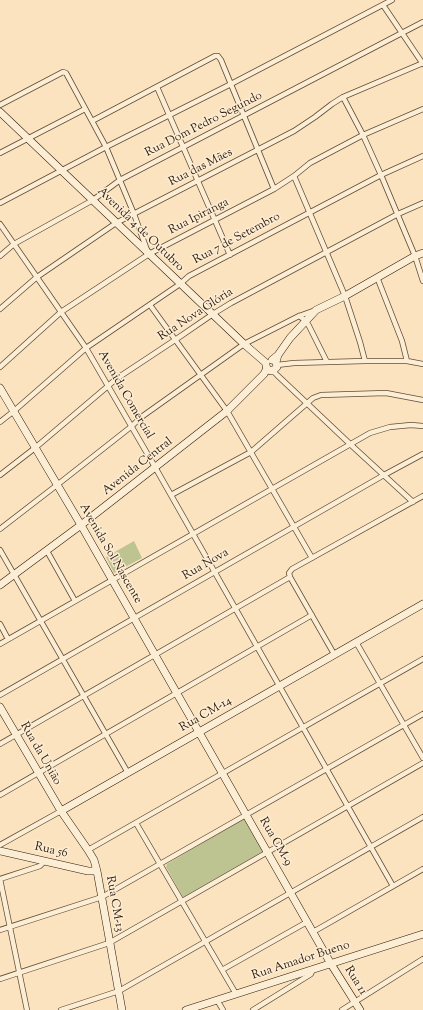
<!DOCTYPE html>
<meta charset="utf-8">
<style>
body{margin:0}
canvas{display:block;background:#fae3be}
</style>
<canvas width="423" height="1010"></canvas>
<script>
const context = document.querySelector('canvas').getContext('2d');
context.lineJoin = 'round';
function fillPath(path, color) { context.fillStyle = color; context.fill(path, 'evenodd'); }
const toPath = rows => new Path2D(rows.map(r => 'M' + r).join(''));
function strokePath(path, color, width, dash) { context.strokeStyle = color; context.lineWidth = width; context.lineCap = dash ? 'butt' : 'round'; context.setLineDash(dash || []); context.stroke(path); }
function drawText(font, color, halo, rows, align = 'center') {
  context.font = font + ' "Sorts Mill Goudy",serif'; context.lineWidth = 3; context.setLineDash([]); context.textBaseline = 'middle'; context.strokeStyle = halo; context.fillStyle = color; for (const [text, x, y, turn = 0] of rows) {
    context.save(); context.translate(x, y); context.rotate((+turn || 0) * Math.PI / 180); context.textAlign = isNaN(turn) ? turn : align; if (halo) context.strokeText(text, 0, 0); context.fillText(text, 0, 0); context.restore();
  }
}
const green = toPath([
 [134,541,142,558,114,573,106,557],
 [243,819,245,819,264,853,185,898,183,897,166,867,167,864]
]);
const street = toPath([
 [383,5,423,64],
 [157,87,230,255],
 [343,97,363,135,381,175,415,256,423,281],
 [0,105,63,72,66,73,106,147,134,214,147,250],
 [92,121,215,56,218,56,221,60,274,189],
 [0,153,85,109],
 [294,176,345,296,360,342,365,361],
 [0,203,106,147,231,84,392,0],
 [0,224,86,348,155,467,393,886],
 [0,256,14,244,93,200,120,180,423,22],
 [377,277,402,341,407,361],
 [150,305,227,411,312,558],
 [0,309,37,277,116,223,294,131,315,117,332,104,343,97,423,63],
 [299,316,306,321,309,326,327,362],
 [277,365,294,363,365,361,407,361,423,364],
 [0,367,61,312,149,254,274,189,294,176,310,163,363,135,423,109],
 [273,371,277,375,350,444,413,502],
 [0,422,14,411,86,348,180,284,189,276,381,175,423,156],
 [0,475,35,448,108,386,116,379,175,340,213,314,231,303,398,214,423,203],
 [171,495,251,452,313,398,321,395,386,393,423,400],
 [0,529,57,485,132,426,140,418,244,344,299,316,313,311],
 [0,550,128,773],
 [47,551,75,601],
 [0,624,8,639],
 [356,642,423,758],
 [0,644,370,433,390,427,411,425,423,426],
 [334,654,290,577,289,573,292,569,423,496],
 [0,695,384,475,423,454],
 [0,744,290,577],
 [0,795,312,615],
 [136,823,236,994],
 [0,845,61,811],
 [88,850,423,659],
 [0,930,102,897,423,714],
 [313,932,423,869],
 [222,970,307,922],
 [0,979,109,943,423,763],
 [217,1000,223,1010],
 [27,1010,0,879,40,866,45,861],
 [61,1010,119,991,423,817],
 [253,1010,311,974,313,969],
 [342,1010,423,959]
]);
const secondary = toPath([
 [0,112,244,344,266,363],
 [272,360,278,355,290,338,316,310,345,296,415,256,423,253],
 [266,364,266,366,268,370,272,371,275,369,277,367,276,362,278,355],
 [0,388,81,525,331,964,360,1010],
 [0,585,81,525,227,411,264,374,267,368],
 [0,707,61,811,88,850,94,860,97,871,122,1010],
 [61,811,423,604],
 [0,851,88,871,97,871],
 [186,1010,423,934]
]);
const streetNames = [
 ["Rua Dom Pedro Segundo",204,125,-27],
 ["Rua das Mães",201,168,-27],
 ["Rua Ipiranga",199,217,-27],
 ["Avenida 4 de Outubro",140,230,44],
 ["Rua 7 de Setembro",237,239,-28],
 ["Rua Nova Glória",196,315,-33],
 ["Avenida Comercial",125,395,60],
 ["Avenida Central",138,467,-38],
 ["Avenida Sol Nascente",110,554,60],
 ["Rua Nova",206,565,-30],
 ["Rua CM-14",206,715,-30],
 ["Rua da União",40,754,60],
 ["Rua CM-9",275,842,60],
 ["Rua 56",51,851,13],
 ["Rua CM-13",114,904,80],
 ["Rua Amador Bueno",301,961,-18],
 ["Rua 11",355,981,58]
];
fillPath(green, '#bec491');
strokePath(street, '#624c37', 6);
strokePath(secondary, '#301a0a', 8);
strokePath(street, '#fcedd5', 4.5);
strokePath(secondary, '#fcedd5', 7);
drawText('12px', '#301a0a', '#fcedd5', streetNames);
</script>
